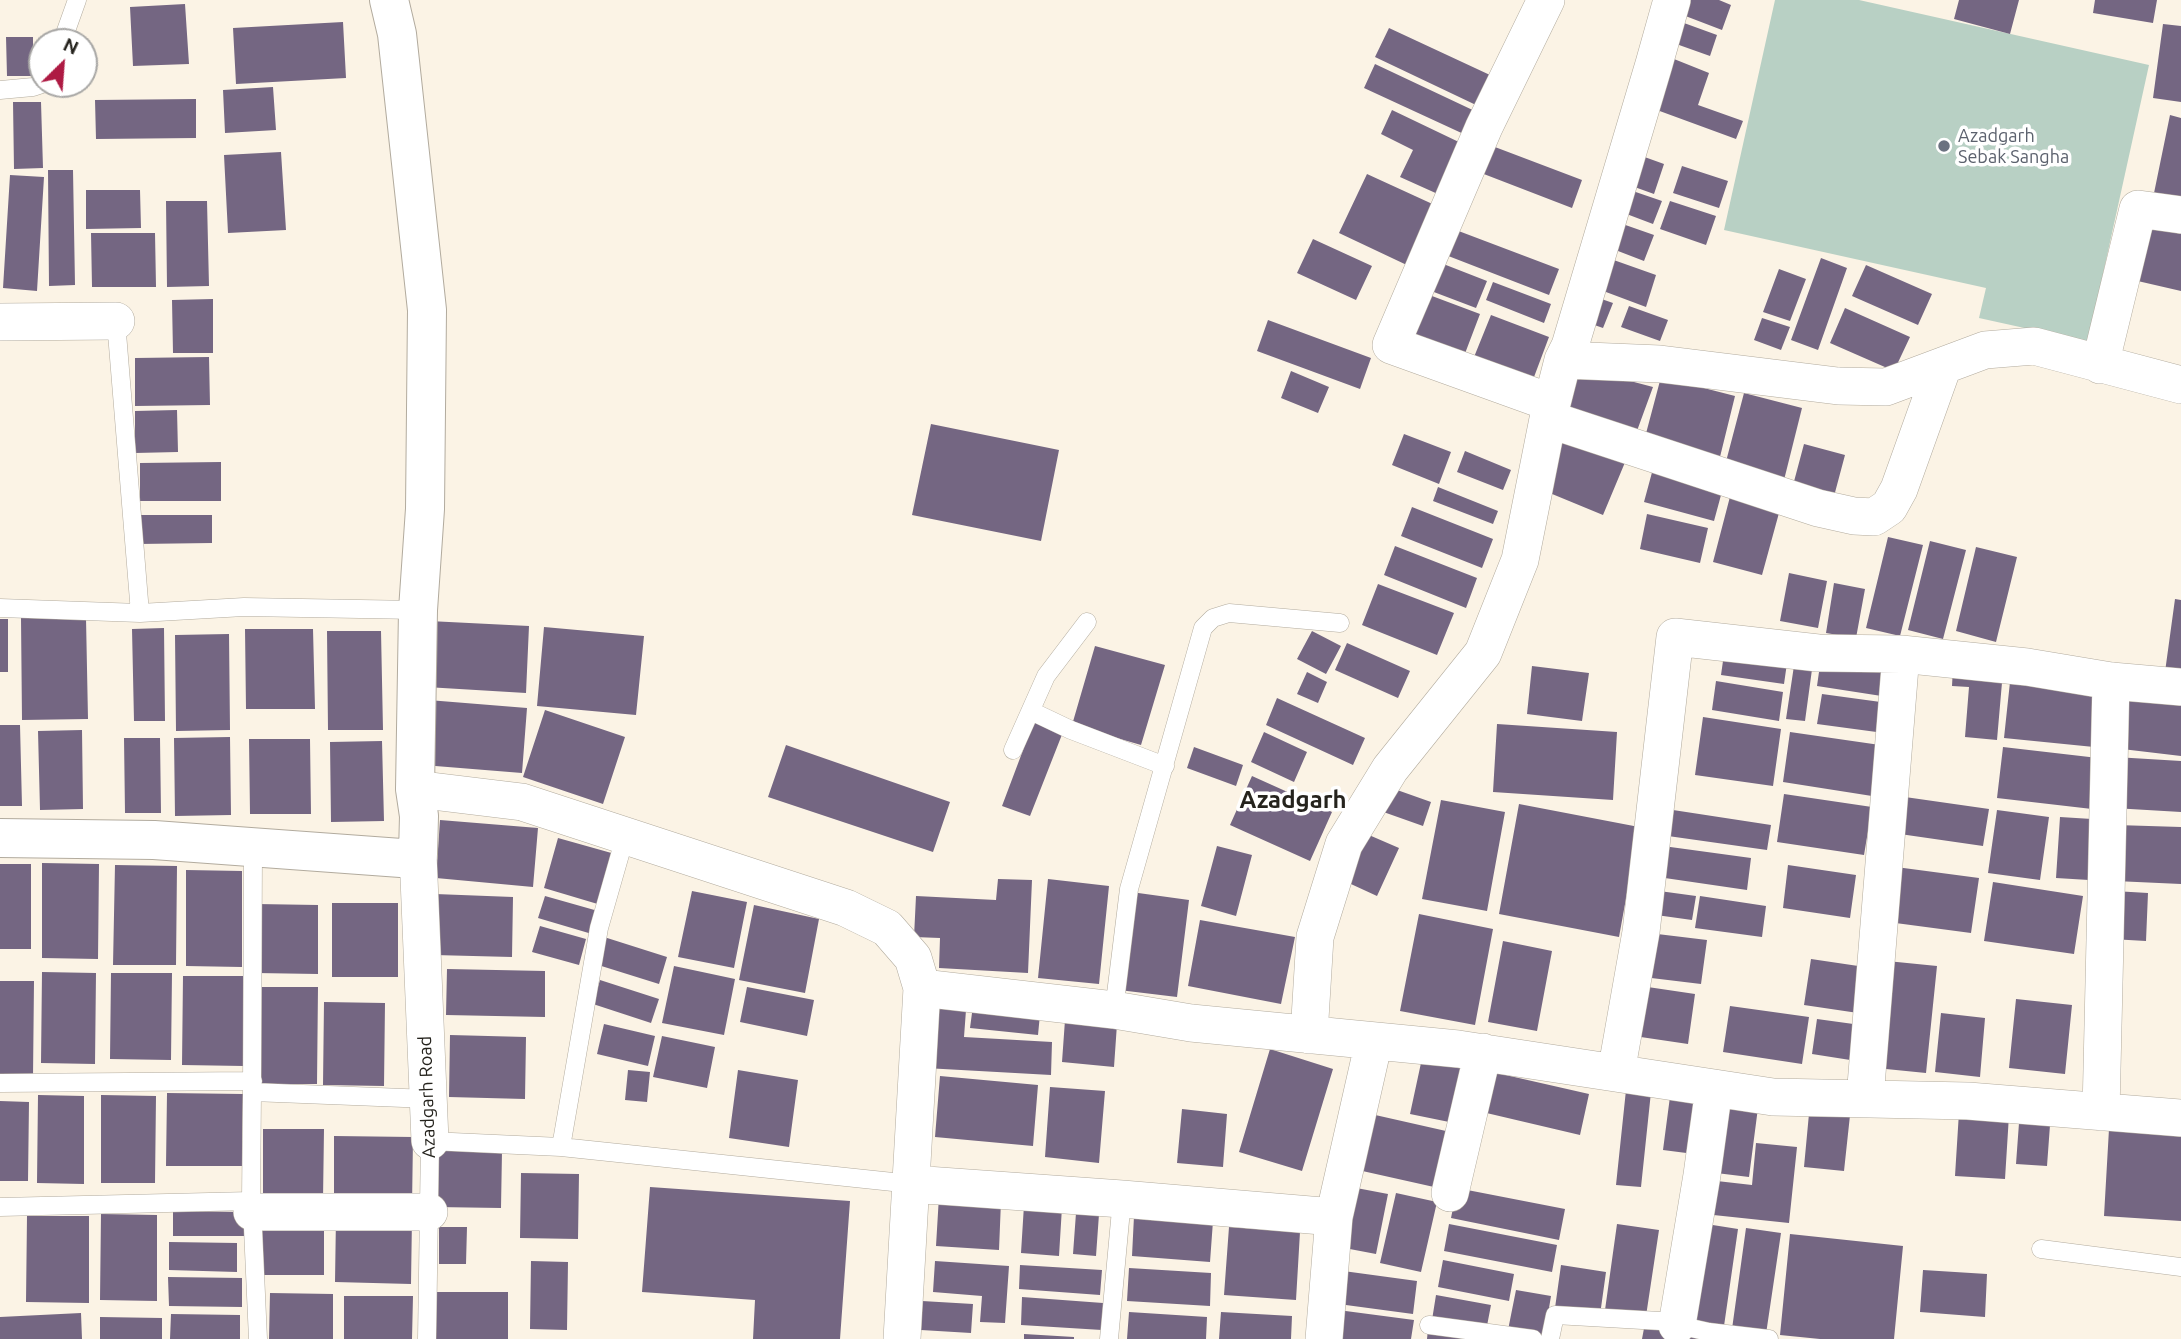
<!DOCTYPE html>
<style>
body{margin:0}
#map{position:relative;width:2181px;height:1339px;overflow:hidden;background:#fbf3e5;font-family:Ubuntu,sans-serif}
canvas{display:block}
.north{position:absolute;left:28px;top:28px;width:70px;height:70px;box-sizing:border-box;background:#fff;border:2px solid #a8a7a5;border-radius:50%;rotate:25deg;font-size:19px;font-weight:700;line-height:28px;text-align:center;color:#25231d}
.north::after{content:'';display:block;margin:auto;width:24px;height:32px;background:#ae1a43;clip-path:polygon(50% 0,100% 100%,50% 72%,0 100%)}
</style>
<div id="map">
<canvas width="2181" height="1339"></canvas>
<div class="north">N</div>
</div>
<script>
const context = document.querySelector('canvas').getContext('2d');
context.lineJoin = 'round';
function fillPath(path, color) { context.fillStyle = color; context.fill(path, 'evenodd'); }
const toPath = rows => new Path2D(rows.map(r => 'M' + r).join(''));
function strokePath(path, color, width, dash) { context.strokeStyle = color; context.lineWidth = width; context.lineCap = dash ? 'butt' : 'round'; context.setLineDash(dash || []); context.stroke(path); }
function drawText(font, color, halo, rows, align = 'center') {
  context.font = font + ' Ubuntu,sans-serif'; context.lineWidth = 7; context.setLineDash([]); context.textBaseline = 'middle'; context.strokeStyle = halo; context.fillStyle = color; for (const [text, x, y, turn = 0] of rows) {
    context.save(); context.translate(x, y); context.rotate((+turn || 0) * Math.PI / 180); context.textAlign = isNaN(turn) ? turn : align; if (halo) context.strokeText(text, 0, 0); context.fillText(text, 0, 0); context.restore();
  }
}
const green = toPath([
 [1775,0,1859,0,2149,65,2088,342,1979,318,1986,288,1724,230]
]);
const building = toPath([
 [1680,0,1719,0,1731,5,1722,30,1675,12],
 [1959,0,2019,0,2010,34,1954,19],
 [2095,0,2157,0,2153,23,2093,13],
 [185,4,189,64,133,66,130,7],
 [1673,19,1717,35,1710,56,1665,40],
 [343,22,346,78,236,84,233,28],
 [2163,24,2181,26,2181,102,2153,98],
 [1389,28,1490,75,1476,105,1375,57],
 [6,37,33,37,33,76,7,76],
 [1664,55,1709,73,1698,105,1743,121,1736,139,1646,106],
 [1375,64,1479,113,1468,136,1364,88],
 [273,87,276,130,225,133,223,90],
 [196,99,196,138,96,139,95,100],
 [13,102,41,102,43,168,14,169],
 [1392,110,1463,144,1440,195,1400,177,1413,150,1381,134],
 [2170,115,2181,118,2181,204,2153,198],
 [1487,144,1582,180,1572,208,1476,171],
 [281,152,286,230,228,233,224,155],
 [1639,155,1664,164,1654,194,1629,185],
 [1682,166,1728,181,1719,208,1673,193],
 [48,170,73,170,75,285,49,286],
 [1367,174,1439,207,1411,267,1339,233],
 [10,175,44,177,37,291,3,288],
 [1624,188,1662,201,1653,224,1616,210],
 [86,190,140,190,141,228,86,229],
 [166,201,207,201,209,286,167,287],
 [1670,201,1716,216,1706,245,1660,229],
 [1614,221,1654,235,1644,261,1605,246],
 [2141,225,2181,234,2181,291,2129,279],
 [1448,227,1559,269,1549,295,1438,252],
 [91,233,155,233,156,287,92,287],
 [1313,239,1372,266,1356,300,1297,273],
 [1428,258,1487,281,1476,308,1418,286],
 [1608,258,1656,275,1646,307,1598,289],
 [1821,258,1847,268,1818,350,1791,340],
 [1866,265,1932,294,1918,325,1852,296],
 [1779,269,1806,279,1790,321,1763,312],
 [1493,282,1551,304,1544,323,1486,300],
 [1416,290,1480,314,1461,364,1398,340],
 [1590,295,1613,303,1603,328,1580,320],
 [213,299,213,353,173,353,172,300],
 [1629,306,1668,320,1660,341,1621,327],
 [1845,308,1910,337,1894,371,1830,343],
 [1491,315,1549,337,1531,385,1472,362],
 [1762,318,1790,327,1781,350,1754,340],
 [1268,320,1371,358,1360,389,1257,351],
 [209,357,210,405,135,406,135,358],
 [1577,367,1653,387,1634,439,1559,412],
 [1291,371,1329,387,1318,413,1281,398],
 [1661,377,1735,396,1719,461,1644,441],
 [1744,393,1802,408,1782,488,1723,473],
 [177,410,178,452,135,453,135,411],
 [931,424,1059,450,1041,541,912,515],
 [1404,434,1451,452,1439,484,1392,465],
 [1563,434,1626,460,1603,515,1540,489],
 [1804,444,1845,455,1833,500,1792,489],
 [1465,451,1511,470,1503,490,1457,472],
 [221,462,221,501,140,501,140,463],
 [1654,465,1724,484,1714,521,1644,502],
 [1438,487,1498,511,1493,524,1433,501],
 [1732,489,1782,502,1762,575,1713,562],
 [1412,507,1493,539,1482,568,1401,536],
 [1647,514,1708,528,1700,563,1640,549],
 [138,515,212,515,212,543,138,544],
 [1888,537,1923,545,1900,636,1866,628],
 [1930,541,1966,550,1943,639,1908,630],
 [1395,546,1477,578,1466,608,1384,575],
 [1976,547,2017,557,1996,642,1956,631],
 [1789,573,1827,581,1818,628,1780,621],
 [1834,583,1865,589,1856,638,1826,633],
 [1378,584,1454,613,1437,655,1362,625],
 [2175,599,2181,600,2181,674,2165,672],
 [21,618,86,618,88,719,22,720],
 [0,619,8,619,8,672,0,672],
 [429,621,529,626,526,693,426,687],
 [544,627,644,636,636,715,537,706],
 [164,628,165,721,134,721,132,629],
 [245,629,313,629,315,709,246,709],
 [327,631,381,631,383,730,328,730],
 [1312,631,1341,646,1326,674,1297,659],
 [229,634,230,730,176,731,175,635],
 [1347,643,1410,671,1398,698,1335,670],
 [1095,646,1165,665,1141,745,1072,725],
 [1725,647,1788,656,1784,684,1721,675],
 [1821,658,1892,668,1888,697,1817,686],
 [1795,659,1813,662,1805,721,1786,719],
 [1532,666,1589,673,1582,721,1527,714],
 [1953,667,2003,671,1997,740,1965,737,1969,687,1952,686],
 [1307,672,1327,682,1318,703,1297,694],
 [1716,681,1783,692,1779,721,1712,710],
 [2010,682,2100,691,2094,747,2004,738],
 [1822,694,1888,703,1884,733,1817,724],
 [1277,698,1365,738,1353,765,1266,725],
 [2128,699,2181,705,2181,756,2122,749],
 [428,700,527,708,522,773,423,765],
 [545,710,625,737,603,804,523,777],
 [1703,717,1781,729,1773,786,1695,775],
 [1034,721,1063,732,1030,816,1002,806],
 [1497,724,1617,732,1613,800,1493,792],
 [0,725,20,725,22,806,0,806],
 [82,730,83,809,40,810,38,731],
 [1264,732,1307,752,1294,782,1251,762],
 [1790,732,1880,745,1872,796,1783,782],
 [230,737,231,815,175,816,174,738],
 [124,738,160,738,161,813,125,813],
 [249,739,310,739,311,814,250,814],
 [382,741,384,821,331,822,330,742],
 [786,745,950,802,933,852,768,797],
 [1194,747,1243,765,1236,786,1187,768],
 [2003,747,2098,758,2092,809,1997,798],
 [2115,757,2181,761,2181,812,2113,808],
 [1252,776,1332,812,1310,861,1230,825],
 [1383,785,1431,802,1423,826,1375,809],
 [1784,794,1872,807,1864,855,1777,842],
 [1898,796,1989,809,1983,846,1893,833],
 [1441,800,1505,812,1487,911,1422,899],
 [1519,804,1639,827,1619,937,1499,914],
 [1673,810,1771,825,1767,850,1668,836],
 [1997,810,2049,817,2040,880,1988,873],
 [2060,817,2092,819,2089,880,2056,878],
 [440,820,538,828,533,887,436,878],
 [2116,825,2181,827,2181,884,2115,881],
 [1362,832,1399,848,1377,896,1340,879],
 [558,838,615,854,601,905,544,888],
 [1217,846,1252,855,1236,916,1201,906],
 [1663,846,1751,858,1747,890,1658,877],
 [42,863,99,864,98,959,42,958],
 [0,864,31,864,31,949,0,949],
 [115,865,177,866,176,965,113,965],
 [1788,865,1856,875,1850,918,1783,908],
 [1896,867,1979,878,1971,933,1888,922],
 [186,870,242,871,242,967,186,966],
 [998,879,1032,880,1028,973,939,968,940,938,914,937,916,896,996,900],
 [1048,879,1109,886,1099,984,1038,978],
 [1993,882,2083,896,2074,954,1984,941],
 [1652,890,1696,896,1692,920,1649,914],
 [692,891,747,902,734,968,678,957],
 [2114,891,2148,893,2146,941,2111,939],
 [1131,892,1189,900,1177,997,1119,990],
 [435,894,513,897,512,957,434,955],
 [545,896,598,911,592,934,538,918],
 [1700,896,1766,906,1762,937,1695,928],
 [332,903,398,903,398,977,332,977],
 [256,904,318,905,318,974,256,973],
 [754,905,819,919,805,993,739,980],
 [1419,914,1493,929,1475,1025,1400,1011],
 [1200,920,1295,937,1281,1004,1188,986],
 [540,926,586,939,579,965,532,952],
 [1649,933,1707,940,1701,984,1643,977],
 [604,937,667,957,659,984,595,964],
 [1503,941,1552,951,1537,1031,1488,1022],
 [1811,959,1865,967,1858,1013,1804,1005],
 [1887,961,1937,966,1926,1073,1876,1068],
 [674,966,735,979,724,1035,662,1023],
 [447,969,545,971,545,1017,446,1015],
 [42,972,96,973,95,1064,41,1063],
 [111,973,172,973,171,1060,110,1059],
 [183,976,245,976,244,1066,182,1065],
 [600,980,659,999,651,1023,593,1004],
 [0,981,34,981,33,1077,0,1077],
 [1641,986,1695,994,1688,1044,1634,1036],
 [261,987,318,987,317,1084,260,1084],
 [747,987,814,1000,807,1036,740,1022],
 [974,998,1041,1004,1038,1035,970,1028],
 [2016,999,2072,1005,2065,1074,2009,1068],
 [324,1002,385,1003,384,1086,323,1085],
 [1730,1006,1809,1017,1802,1064,1723,1052],
 [929,1008,966,1010,964,1037,1052,1042,1051,1075,925,1068],
 [1941,1013,1985,1018,1980,1077,1935,1072],
 [1817,1019,1868,1026,1863,1062,1812,1054],
 [1065,1020,1117,1024,1114,1067,1062,1062],
 [604,1024,655,1036,648,1066,597,1054],
 [450,1035,526,1037,525,1099,449,1097],
 [662,1036,715,1047,707,1088,653,1077],
 [1270,1049,1333,1069,1302,1171,1239,1152],
 [1424,1049,1473,1060,1459,1124,1410,1114],
 [628,1070,650,1072,647,1102,625,1100],
 [738,1070,798,1080,789,1147,729,1138],
 [1488,1071,1589,1094,1580,1135,1478,1111],
 [940,1076,1038,1085,1033,1146,935,1137],
 [1050,1087,1105,1091,1099,1163,1045,1157],
 [1671,1089,1710,1094,1702,1155,1663,1150],
 [1626,1090,1651,1092,1641,1187,1616,1185],
 [167,1093,243,1094,242,1166,166,1166],
 [38,1095,84,1096,84,1184,37,1183],
 [101,1095,156,1096,155,1183,101,1183],
 [1718,1095,1759,1100,1749,1177,1708,1172],
 [0,1101,29,1102,28,1181,0,1181],
 [1810,1103,1851,1106,1844,1171,1804,1167],
 [1182,1109,1227,1114,1223,1167,1177,1163],
 [1362,1112,1446,1131,1434,1187,1349,1168],
 [1959,1112,2009,1115,2005,1179,1955,1176],
 [2019,1123,2050,1125,2047,1166,2016,1164],
 [263,1129,324,1129,323,1200,263,1199],
 [2109,1129,2181,1133,2181,1221,2104,1216],
 [334,1136,413,1137,412,1207,334,1206],
 [1756,1143,1797,1147,1789,1223,1704,1214,1708,1180,1752,1185],
 [437,1150,502,1151,501,1208,436,1207],
 [521,1173,579,1174,578,1239,520,1238],
 [1346,1186,1388,1194,1376,1254,1334,1246],
 [650,1187,850,1201,840,1339,753,1339,755,1300,642,1292],
 [1457,1188,1565,1209,1559,1240,1451,1218],
 [1396,1193,1437,1202,1421,1272,1380,1263],
 [939,1196,1001,1201,999,1250,936,1246],
 [1024,1205,1062,1207,1059,1256,1021,1253],
 [173,1211,245,1212,244,1236,173,1236],
 [1076,1213,1099,1214,1096,1256,1073,1254],
 [101,1214,157,1215,157,1301,100,1300],
 [27,1216,89,1216,89,1303,26,1302],
 [336,1216,412,1217,411,1284,335,1282],
 [1134,1216,1213,1221,1210,1262,1132,1256],
 [261,1221,324,1222,324,1275,260,1275],
 [1700,1223,1738,1229,1724,1326,1686,1320],
 [1449,1224,1557,1245,1552,1272,1444,1251],
 [1617,1224,1659,1230,1646,1316,1605,1310],
 [439,1227,467,1227,466,1264,439,1264],
 [1229,1227,1300,1232,1296,1300,1224,1295],
 [1746,1228,1781,1233,1766,1334,1732,1329],
 [1790,1234,1903,1246,1894,1339,1820,1339,1780,1335],
 [169,1242,237,1243,237,1272,169,1270],
 [1443,1260,1514,1274,1509,1301,1438,1287],
 [531,1261,568,1262,567,1330,530,1329],
 [935,1261,1009,1266,1005,1323,980,1322,982,1296,933,1292],
 [1020,1265,1102,1270,1100,1295,1019,1289],
 [1561,1265,1606,1272,1600,1315,1555,1308],
 [1129,1268,1211,1273,1210,1306,1127,1301],
 [1336,1270,1417,1281,1413,1314,1331,1303],
 [1923,1270,1987,1274,1985,1317,1920,1312],
 [168,1277,242,1278,242,1307,169,1306],
 [1516,1290,1551,1296,1544,1338,1508,1330],
 [433,1292,508,1292,508,1339,432,1339],
 [270,1293,333,1294,333,1339,269,1339],
 [1436,1295,1491,1305,1486,1331,1432,1320],
 [344,1296,413,1296,412,1339,344,1339],
 [1022,1297,1103,1303,1102,1330,1021,1325],
 [922,1301,973,1304,971,1333,921,1330],
 [1338,1310,1414,1320,1411,1339,1334,1339],
 [1129,1312,1207,1317,1206,1339,1127,1339],
 [1221,1312,1292,1316,1291,1339,1219,1339],
 [81,1313,82,1339,0,1339,0,1317],
 [171,1314,240,1315,240,1339,170,1339],
 [100,1317,162,1318,162,1339,100,1339],
 [1645,1323,1698,1332,1697,1339,1642,1339],
 [1428,1329,1477,1339,1427,1339],
 [1024,1334,1074,1337,1074,1339,1024,1339]
]);
const lane = toPath([
 [62,42,77,0],
 [0,90,33,87,42,84],
 [116,321,140,613],
 [0,608,140,613,244,607,418,610],
 [1031,711,1071,730,1165,766],
 [1013,750,1046,676,1087,622],
 [1114,1010,1129,889,1203,628,1213,618,1229,613,1340,623],
 [0,1083,253,1081],
 [252,1092,253,847],
 [561,1147,599,928,625,837],
 [252,1206,258,1339],
 [0,1207,251,1201,252,1092,429,1099],
 [2041,1249,2181,1267],
 [1429,1325,1533,1339],
 [427,1339,430,1141,561,1147,912,1184],
 [1109,1339,1122,1199],
 [1550,1339,1555,1315,1660,1321,1709,1332,1769,1339]
]);
const street = toPath([
 [1546,0,1484,127,1391,345,1552,403],
 [0,322,116,321],
 [1563,360,1660,364,1838,386,1886,387,1985,350,2034,346,2181,385],
 [2100,365,2138,209,2181,215],
 [1548,419,1818,508,1854,516,1874,517,1889,507,1899,489,1943,366],
 [415,789,522,802,846,908,887,928,913,958,922,988,1114,1010,1191,1023,1458,1049,1773,1097,1968,1101,2181,1118],
 [418,854,430,1141],
 [1309,1035,1315,937,1344,844,1390,769,1483,653,1520,560,1548,419,1563,360,1570,346,1654,64,1672,0],
 [1616,1073,1641,932,1675,637,1818,653,1901,654,2027,667,2111,681,2181,687],
 [1865,1098,1901,654],
 [2101,1112,2111,681],
 [912,1184,1122,1199,1334,1217],
 [1450,1193,1483,1052],
 [252,1212,429,1212],
 [1677,1325,1702,1175,1714,1088],
 [902,1339,922,988],
 [1324,1339,1334,1217,1374,1041]
]);
const secondary = toPath([
 [0,838,154,840,401,858,412,858,418,854,419,816,415,789,418,610,425,509,427,310,397,34,389,0]
]);
const markers = [
 [1944,146,7,"#6b7280"]
];
const worshipNames = [
 ["Azadgarh",1958,136],
 ["Sebak Sangha",1958,157]
];
const streetNames = [
 ["Azadgarh Road",427,1097,-92]
];
const districtNames = [
 ["Azadgarh",1293,800]
];
fillPath(green, '#b8d0c4');
fillPath(building, '#746682');
strokePath(lane, '#b2ab9e', 19);
strokePath(street, '#b2ab9e', 38);
strokePath(secondary, '#b2ab9e', 40);
strokePath(lane, '#fff', 18);
strokePath(street, '#fff', 37);
strokePath(secondary, '#fff', 38);
for (const [x, y, r, color] of markers) { const dot = new Path2D(); dot.arc(x, y, r, 0, 2 * Math.PI); context.fillStyle = color; context.fill(dot); strokePath(dot, '#fff', 2.5); }
drawText('18px', '#5b616d', '#fff', worshipNames, 'left');
drawText('18px', '#25231d', '#fff', streetNames);
drawText('bold 24px', '#25231d', '#fff', districtNames);
</script>
